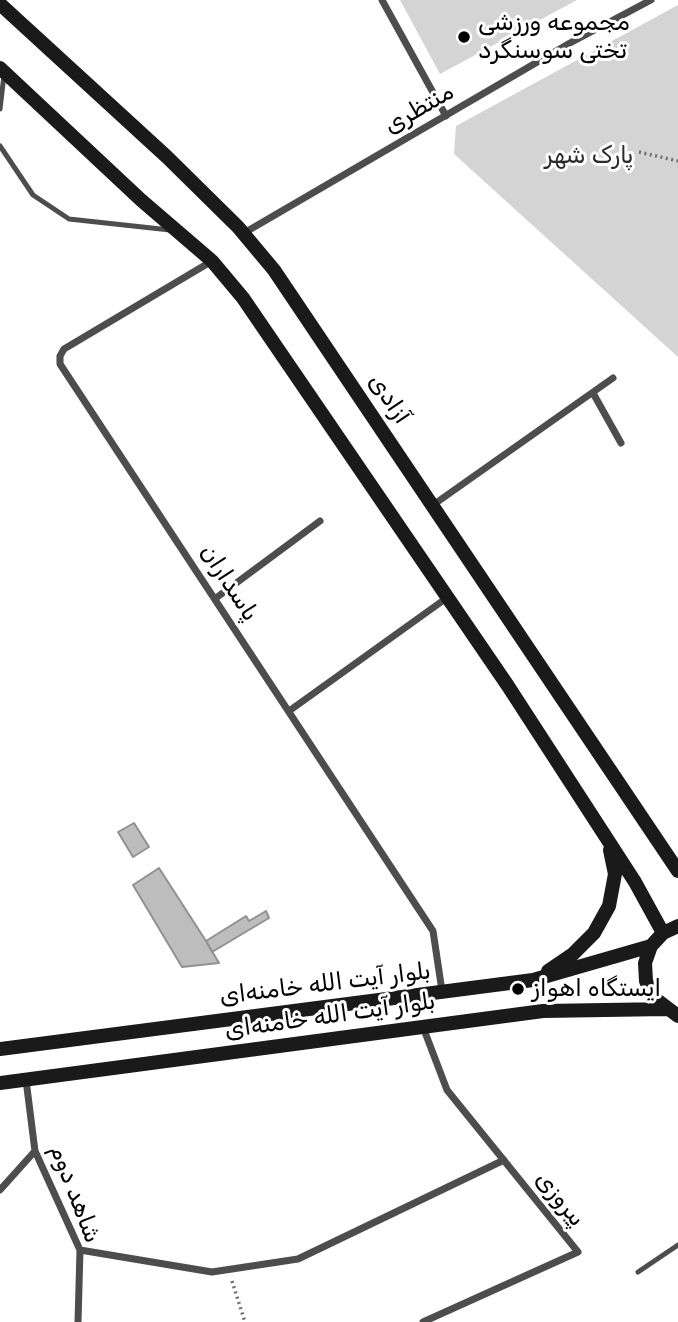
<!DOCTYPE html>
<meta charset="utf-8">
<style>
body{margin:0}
canvas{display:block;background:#fff}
</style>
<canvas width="678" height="1322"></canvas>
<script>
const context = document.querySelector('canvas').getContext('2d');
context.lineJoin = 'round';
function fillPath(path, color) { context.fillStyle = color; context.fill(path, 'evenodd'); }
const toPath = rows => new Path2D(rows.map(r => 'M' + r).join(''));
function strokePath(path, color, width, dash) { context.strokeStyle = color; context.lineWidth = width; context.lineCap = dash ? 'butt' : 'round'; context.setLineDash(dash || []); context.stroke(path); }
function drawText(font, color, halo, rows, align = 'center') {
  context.font = font + ' Rubik,Vazirmatn,sans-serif'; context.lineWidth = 6; context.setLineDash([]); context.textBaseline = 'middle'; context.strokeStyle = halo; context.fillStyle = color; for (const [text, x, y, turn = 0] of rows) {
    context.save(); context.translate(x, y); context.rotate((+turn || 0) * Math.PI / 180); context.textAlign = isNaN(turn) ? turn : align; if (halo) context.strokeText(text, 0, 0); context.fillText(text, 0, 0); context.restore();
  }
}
const green = toPath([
 [400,0,577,0,440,74],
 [678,5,678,357,454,154,456,126]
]);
const building = toPath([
 [134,823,149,847,133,857,118,832,134,823],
 [159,868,206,941,219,963,182,967,133,885,159,868],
 [266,911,269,918,212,952,206,941,246,916,249,921,266,911]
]);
const path = toPath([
 [639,152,678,161],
 [232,1281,245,1322]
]);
const service = toPath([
 [0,109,4,75],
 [0,146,33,195,69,219,170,230],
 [638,1272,678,1245]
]);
const minor = toPath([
 [382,0,446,116],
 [244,233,570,43,651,0],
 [212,261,64,349,60,356,60,364,433,931,442,991],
 [593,393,621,443],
 [433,505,613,378],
 [216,598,320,521],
 [289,711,448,597],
 [423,1027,447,1090,578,1252,423,1322],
 [26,1080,35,1151,80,1250,78,1322],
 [0,1190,35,1151],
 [80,1250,212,1272,298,1259,504,1160]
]);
const secondary = toPath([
 [0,4,167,157,238,227,274,270,678,871],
 [0,68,141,200,212,261,243,298,508,686,635,882,663,933],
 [678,926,663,933,651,946,645,963,646,981,653,997,678,1016],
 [548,971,573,954,594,933,609,906,615,874,610,850],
 [0,1049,533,980,651,946],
 [0,1083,543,1011,667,1009]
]);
const markers = [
 [464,37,7,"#000"],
 [518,989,7,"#000"]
];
const poiNames = [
 ["مجموعه ورزشی",478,23],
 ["تختی سوسنگرد",478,51],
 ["ایستگاه اهواز",532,989]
];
const streetNames = [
 ["منتظری",419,109,-30],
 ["آزادی",389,399,56],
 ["پاسداران",229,583,57],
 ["بلوار آیت الله خامنه‌ای",325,984,-7],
 ["بلوار آیت‌ الله خامنه‌ای",330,1016,-8],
 ["شاهد دوم",75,1194,69],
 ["پیروزی",560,1199,51]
];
const parkNames = [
 ["پارک شهر",589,156]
];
fillPath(green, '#d4d4d4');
fillPath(building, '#bdbdbd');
strokePath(building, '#919191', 2);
strokePath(path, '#6f6f6f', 3.5, [2, 3.5]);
strokePath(service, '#4d4d4d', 5);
strokePath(minor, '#4d4d4d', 7);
strokePath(secondary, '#1a1a1a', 14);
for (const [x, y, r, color] of markers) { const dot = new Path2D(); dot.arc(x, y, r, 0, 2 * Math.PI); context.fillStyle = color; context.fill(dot); strokePath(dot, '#fff', 2.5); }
drawText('24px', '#000', '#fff', poiNames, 'left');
drawText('24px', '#000', '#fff', streetNames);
drawText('24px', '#2b2b2b', '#fff', parkNames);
</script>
